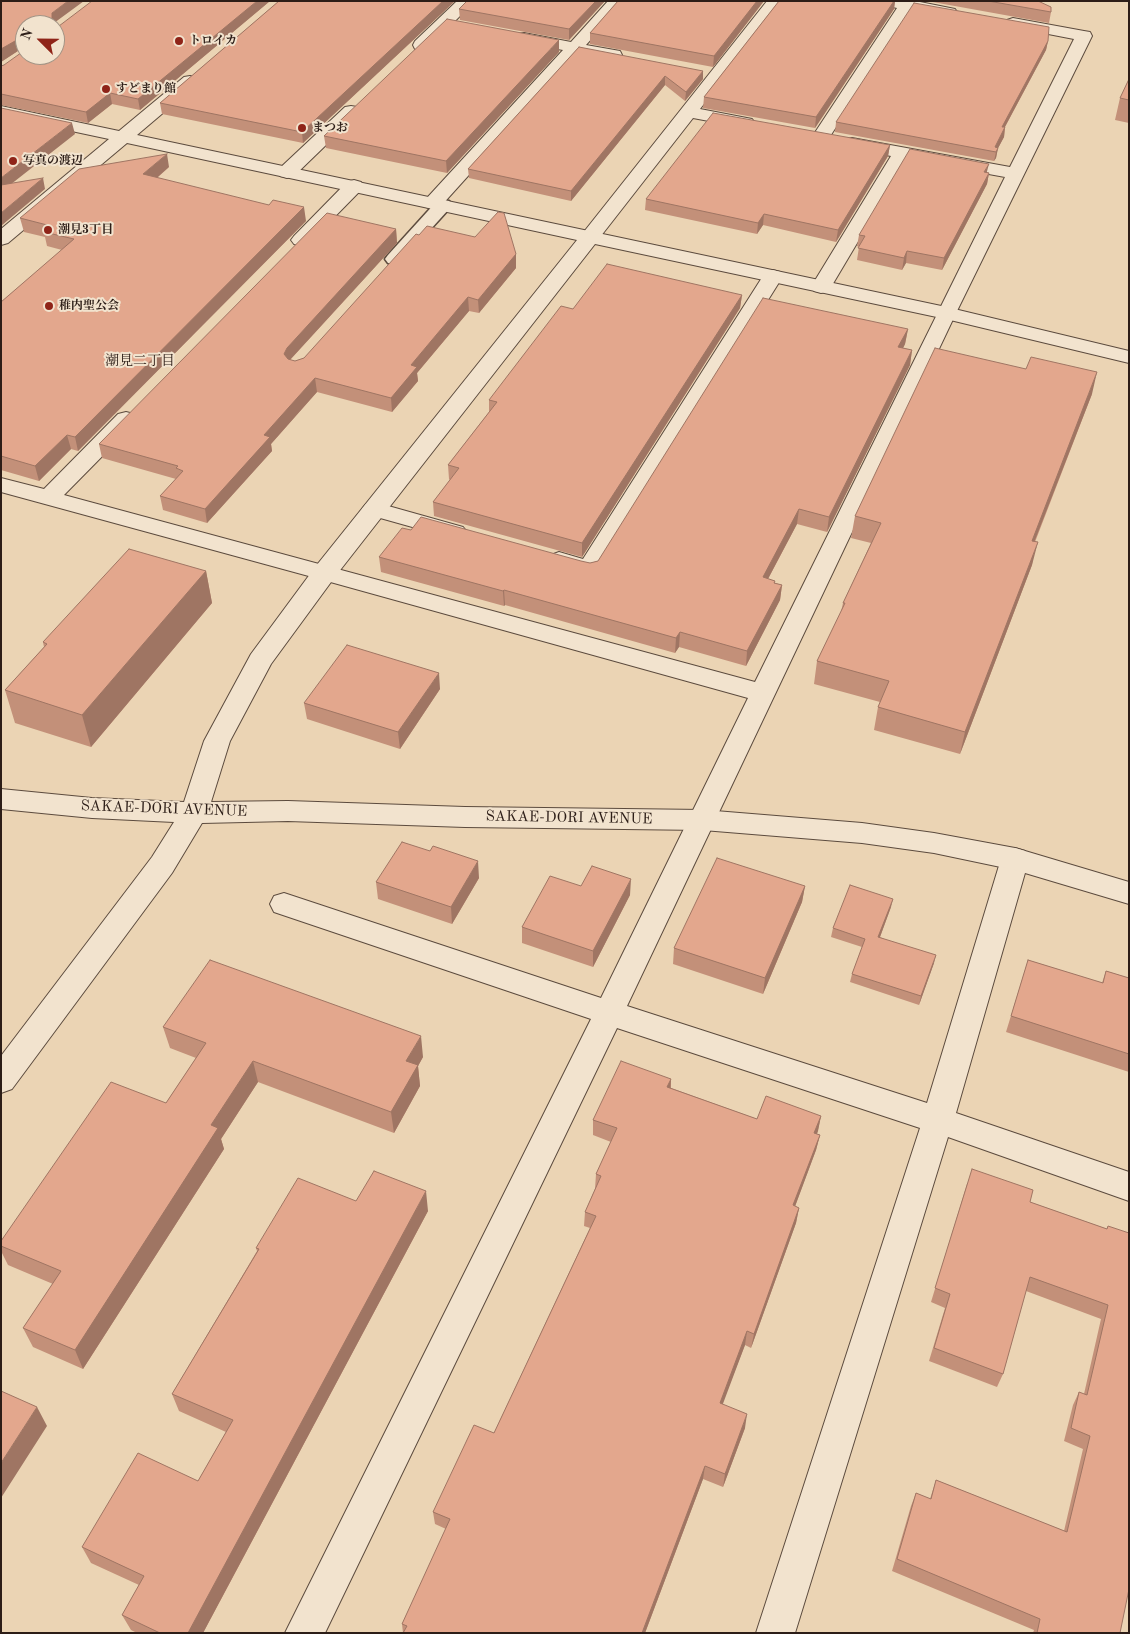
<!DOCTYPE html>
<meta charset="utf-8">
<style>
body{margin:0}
#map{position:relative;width:1130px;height:1634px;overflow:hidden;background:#ebd4b4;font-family:"Old Standard TT",serif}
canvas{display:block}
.frame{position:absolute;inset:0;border:2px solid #2c1d17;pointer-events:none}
.north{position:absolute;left:15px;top:15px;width:50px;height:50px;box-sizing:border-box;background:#f2e3ce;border:1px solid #a39485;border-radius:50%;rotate:293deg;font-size:14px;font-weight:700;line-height:20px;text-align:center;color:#2c1d17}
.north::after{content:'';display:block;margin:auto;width:18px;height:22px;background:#8f2418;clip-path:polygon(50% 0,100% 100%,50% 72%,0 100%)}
</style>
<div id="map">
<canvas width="1130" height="1634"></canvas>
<div class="frame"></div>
<div class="north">N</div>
</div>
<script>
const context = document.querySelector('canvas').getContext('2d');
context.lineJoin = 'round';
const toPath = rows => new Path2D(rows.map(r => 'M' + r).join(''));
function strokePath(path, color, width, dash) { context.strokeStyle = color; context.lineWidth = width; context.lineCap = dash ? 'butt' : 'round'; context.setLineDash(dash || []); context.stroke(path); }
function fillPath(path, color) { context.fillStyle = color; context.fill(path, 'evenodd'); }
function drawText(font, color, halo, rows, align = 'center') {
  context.font = font + ' "Old Standard TT","Noto Serif JP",serif'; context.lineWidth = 4; context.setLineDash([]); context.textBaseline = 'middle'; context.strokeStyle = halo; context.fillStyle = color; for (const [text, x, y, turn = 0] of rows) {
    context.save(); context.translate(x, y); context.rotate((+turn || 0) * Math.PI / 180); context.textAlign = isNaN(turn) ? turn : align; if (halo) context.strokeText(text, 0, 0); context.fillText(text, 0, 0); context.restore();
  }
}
const service = toPath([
 [443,200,449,201,452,205,449,209,400,263,394,264,388,263,385,259,388,255,437,201,443,200]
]);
const minor = toPath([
 [457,1,475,1,427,49,415,49,413,45,415,41,457,1],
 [608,1,625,1,586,45,620,51,622,55,620,59,614,60,579,53,440,207,433,209,426,207,424,203,426,199,563,50,518,42,516,38,518,34,524,33,571,42,608,1],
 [767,1,784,1,700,109,752,119,755,123,752,127,746,128,693,118,597,241,590,243,583,241,580,237,583,233,767,1],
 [878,1,915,1,955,9,957,12,955,15,949,17,912,10,827,141,821,142,815,141,812,137,897,8,880,4,878,1],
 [1013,18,1084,31,1090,32,1092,36,956,313,627,1006,927,1103,1001,859,1005,851,1015,848,1025,851,1029,859,956,1113,1129,1172,1129,1201,948,1137,795,1633,756,1633,920,1128,617,1028,325,1633,285,1633,591,1019,274,912,270,904,274,896,284,893,601,998,748,698,316,578,1,492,1,478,44,489,118,414,126,412,134,414,137,419,134,424,64,495,755,682,1005,177,907,159,831,287,828,291,821,293,814,291,811,287,891,156,846,147,843,143,846,139,852,138,1010,167,1074,39,1007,26,1005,23,1007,20,1013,18],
 [351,106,357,107,360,111,357,115,294,176,287,178,280,176,278,172,280,168,345,107,351,106],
 [354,180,361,182,363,186,361,190,308,244,301,246,294,244,291,240,294,236,347,182,354,180],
 [773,270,780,272,783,276,597,574,589,576,551,565,547,560,551,555,559,552,583,559,763,276,766,272,773,270],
 [374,502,463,527,467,532,463,537,455,539,366,514,362,509,366,504,374,502]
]);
const tertiary = toPath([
 [190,76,196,77,199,81,196,85,137,135,946,307,1129,351,1129,363,946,319,595,244,334,578,271,664,230,741,211,802,288,801,465,807,703,810,862,823,934,833,1015,848,1129,882,1129,904,1015,870,934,853,862,843,703,830,465,827,288,821,202,823,172,873,12,1089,1,1093,1,1056,152,857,174,822,92,818,1,809,1,789,92,798,184,802,204,741,251,654,316,566,577,240,127,143,8,243,1,245,1,229,109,139,1,116,1,106,119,131,184,77,190,76]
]);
const wall = toPath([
 [1,1,54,23,25,25,25,48,24,47,1,62],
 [270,1,140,110,112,104,88,123,1,105,1,66],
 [279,1,455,1,303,143,162,114,160,103],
 [467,1,605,1,569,40,460,20,459,9],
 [618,1,764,1,713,67,590,44,590,33],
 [779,1,895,1,894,9,815,128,703,108,704,97],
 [927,1,1038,1,1051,12,1049,23],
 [1048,41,1046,50,1005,127,1004,137,998,148,996,158,994,161,835,132,836,122],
 [579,47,703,79,685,101,665,85,571,201,469,178,468,169],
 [559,52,447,173,326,148,324,136],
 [1129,79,1129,123,1115,120,1120,98],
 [890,145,888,156,836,242,763,225,757,234,645,210,646,199],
 [169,167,157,178,306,221,78,451,71,449,39,481,1,470,1,302,62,250,47,246,45,237,24,232,20,218],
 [987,172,989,173,987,184,942,270,906,263,902,270,857,260,859,247,857,246,859,235],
 [396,229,397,243,290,360,295,361,304,358,516,254,516,268,479,313,469,311,417,373,418,381,392,412,317,392,271,444,272,451,207,523,163,510,160,496,176,479,102,458,99,444],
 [742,295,740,308,582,557,434,516,433,502,450,480,449,479,448,465,489,412,489,400,573,309],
 [908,329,905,344,903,348,912,350,910,365,827,532,797,524,768,579,775,581,775,583,782,585,780,600,746,666,679,647,675,653,505,605,504,606,381,572,379,557,411,530,590,563,598,561],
 [1092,394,1035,542,1032,565,960,754,874,730,878,707,880,702,814,684,817,661,841,612,843,603,871,543,851,538,855,516],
 [206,571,212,603,91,747,15,723,5,690,44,647,43,642],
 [440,689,400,749,307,719,304,703],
 [479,878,452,924,378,899,376,882],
 [581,886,630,895,593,967,522,943,522,927],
 [805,886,802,902,763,994,673,964,674,948],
 [891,907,880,937,934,963,919,1005,850,982,852,974,862,947,831,937,833,928],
 [1028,960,1102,983,1106,971,1129,978,1129,1072,1006,1032],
 [163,1027,423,1057,418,1066,420,1086,394,1133,258,1082,221,1139,224,1149,83,1369,33,1347,23,1328,53,1284,8,1265,1,1251,1,1241,166,1103,196,1058,170,1048],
 [671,1079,671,1088,757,1119,821,1116,817,1134,820,1135,816,1150,795,1206,799,1208,796,1223,751,1348,745,1345,722,1404,745,1428,723,1487,703,1479,645,1633,403,1633,402,1624,446,1529,435,1524,433,1512,494,1433,590,1228,584,1226,585,1212,595,1189,596,1174,611,1142,593,1135,593,1120],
 [967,1184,1030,1202,1107,1229,1108,1226,1120,1633,1033,1633,1034,1630,892,1571,911,1506,916,1493,930,1499,936,1480,1064,1531,1083,1449,1064,1441,1073,1405,1079,1392,1084,1394,1101,1319,1026,1291,1003,1374,997,1387,929,1361,945,1308,931,1302],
 [356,1201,428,1211,203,1633,137,1633,131,1630,122,1615,139,1585,91,1563,82,1547,198,1481,226,1432,179,1411,172,1394,257,1251,256,1248]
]);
const shadedWall = toPath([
 [68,1,84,1,54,23,54,25,52,25,52,13],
 [257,1,270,1,140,110,138,99],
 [443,1,455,1,303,143,302,132],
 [596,1,605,1,569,40,569,29],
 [757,1,764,1,713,67,714,56],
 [894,1,895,1,894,9,815,128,816,117],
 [22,37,24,47,1,62,1,49],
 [559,40,559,52,447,173,446,161],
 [1048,41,1046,50,1000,136,1002,127],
 [703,71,703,79,685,101,686,92],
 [665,76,665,85,571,201,571,191],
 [110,93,112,104,88,123,86,112],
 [72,123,75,134,1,192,1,178],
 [1005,127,1004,137,996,152,995,147],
 [890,145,888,156,836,242,838,230],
 [998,148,996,158,994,161,996,152],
 [167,154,169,167,145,188,143,174],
 [989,164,986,175,984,172],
 [989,173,987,184,942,270,944,258],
 [43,178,45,189,1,226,1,213],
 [304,207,306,221,78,451,75,437],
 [764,214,763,225,757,234,758,223],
 [396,229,397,243,288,362,284,354,287,348],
 [907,251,906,263,902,270,904,258],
 [516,254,516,268,479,313,478,300],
 [742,295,740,308,582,557,582,543],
 [468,297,469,311,417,373,418,381,392,412,391,398,411,365],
 [908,329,905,344,896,362,898,347],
 [912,350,910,365,827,532,829,517],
 [1097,372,1092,394,1026,563,1032,541],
 [315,378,317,392,271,444,272,451,207,523,205,509,264,435],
 [67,435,71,449,39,481,35,466],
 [799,509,797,524,761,592,763,577],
 [1038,542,1032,565,960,754,965,732],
 [206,571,212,603,91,747,82,715],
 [782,585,780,600,746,666,747,651],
 [504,590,505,605,504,606,503,591],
 [680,632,679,647,675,653,676,638],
 [439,673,440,689,400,749,398,732],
 [478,861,479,878,452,924,451,907],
 [631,879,630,895,593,967,593,951],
 [805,886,802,902,763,994,765,978],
 [893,899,891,907,877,945,878,937],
 [936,955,934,963,919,1005,921,996],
 [421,1036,423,1057,418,1066,420,1086,394,1133,391,1112,406,1061],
 [253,1061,258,1082,221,1139,224,1149,83,1369,75,1350,211,1125],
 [671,1079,670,1094,667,1087],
 [821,1116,818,1131,811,1148,814,1133],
 [820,1135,816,1150,790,1220,793,1205],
 [426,1191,428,1211,203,1633,188,1633],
 [799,1208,796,1223,751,1348,754,1334],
 [747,1331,745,1345,718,1417,720,1403],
 [37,1407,47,1426,1,1498,1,1463],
 [747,1414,745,1428,723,1487,725,1474],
 [705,1466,703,1479,645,1633,642,1633]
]);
const building = toPath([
 [1,1,68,1,52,13,52,25,25,25,25,42,24,38,22,37,1,49,1,1],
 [92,1,257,1,138,99,110,93,86,112,1,94,1,66,4,65,25,50,25,55,55,55,55,26,59,26,92,1],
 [279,1,443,1,302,132,160,103,279,1],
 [467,1,596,1,569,29,459,9,467,1],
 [618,1,757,1,714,56,590,33,618,1],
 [779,1,894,1,816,117,704,97,779,1],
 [988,1,1038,1,1051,7,1051,12,988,1],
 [914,3,1049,27,1048,41,1002,127,1005,127,995,147,998,148,996,152,836,122,914,3],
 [447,19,559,40,446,161,324,136,447,19],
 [579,47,703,71,686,92,665,76,571,191,468,169,579,47],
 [1129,79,1129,100,1120,98,1129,79],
 [1,108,72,123,1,178,1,108],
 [713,113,890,145,838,230,764,214,758,223,646,199,713,113],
 [910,149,989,164,984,172,989,173,944,258,907,251,904,258,858,248,865,236,859,235,910,149],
 [167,154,143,174,269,205,273,200,304,207,75,437,67,435,35,466,1,456,1,302,74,239,44,232,51,226,20,218,79,169,167,154],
 [43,178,1,213,1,185,43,178],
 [498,212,504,213,516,254,478,300,468,297,411,365,417,367,391,398,315,378,264,435,270,437,205,509,160,496,183,471,176,468,178,466,99,444,327,213,396,229,287,348,284,354,288,359,295,361,304,358,416,234,419,235,427,226,475,237,498,212],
 [607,264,742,295,582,543,433,502,459,468,448,465,497,402,489,400,561,306,573,309,607,264],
 [763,298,908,329,898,347,912,350,829,517,799,509,763,577,775,581,774,583,782,585,747,651,680,632,676,638,504,590,503,591,379,557,402,528,411,530,421,517,581,561,590,563,598,561,763,298],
 [935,348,1026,369,1031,357,1097,372,1032,541,1038,542,965,732,878,707,889,681,817,661,845,603,843,603,881,523,855,516,935,348],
 [129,549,206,571,82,715,5,690,47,644,43,642,129,549],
 [347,645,439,673,398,732,304,703,347,645],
 [402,842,430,851,433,846,478,861,451,907,376,882,402,842],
 [717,858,805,886,765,978,674,948,717,858],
 [592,866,631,879,593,951,522,927,550,876,581,886,592,866],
 [850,885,893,899,878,937,936,955,921,996,852,974,865,939,833,928,850,885],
 [210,960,421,1036,406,1061,418,1065,391,1112,253,1061,211,1125,218,1128,75,1350,23,1328,61,1271,1,1246,1,1241,111,1082,166,1103,206,1043,163,1027,210,960],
 [1028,960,1103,983,1106,971,1129,978,1129,1054,1011,1016,1028,960],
 [621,1061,671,1079,667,1087,757,1119,766,1096,821,1116,814,1133,820,1135,793,1205,799,1208,754,1334,747,1331,720,1403,747,1414,725,1474,705,1466,642,1633,403,1633,407,1626,402,1624,450,1519,433,1512,474,1425,494,1433,596,1216,585,1212,601,1176,596,1174,617,1128,593,1120,621,1061],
 [972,1169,1033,1190,1030,1202,1107,1229,1108,1226,1129,1233,1129,1589,1120,1633,1037,1633,1040,1619,897,1559,916,1493,931,1499,936,1480,1067,1532,1090,1436,1071,1428,1079,1392,1087,1395,1108,1305,1030,1277,1003,1374,934,1348,950,1294,935,1288,972,1169],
 [374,1171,426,1191,188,1633,160,1633,122,1615,144,1576,82,1547,138,1453,198,1481,233,1420,172,1394,259,1249,256,1248,298,1178,356,1201,374,1171],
 [1,1391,37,1407,1,1463,1,1391]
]);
const markers = [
 [179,41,5,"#8f2418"],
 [106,89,5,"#8f2418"],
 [302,128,5,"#8f2418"],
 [13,161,5,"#8f2418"],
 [48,230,5,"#8f2418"],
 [49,306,5,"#8f2418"]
];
const farPoinames = [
 ["トロイカ",189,41],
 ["すどまり館",116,89],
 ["まつお",312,128],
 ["写真の渡辺",23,161],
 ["潮見3丁目",58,230],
 ["稚内聖公会",59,306]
];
const farNeighbourhoodnames = [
 ["潮見二丁目",140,361]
];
const streetNames = [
 ["SAKAE-DORI AVENUE",164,809,2],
 ["SAKAE-DORI AVENUE",569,818,1]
];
strokePath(service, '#5c4b3e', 3);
strokePath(minor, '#5c4b3e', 2);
strokePath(tertiary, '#5c4b3e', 2);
fillPath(service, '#f2e3ce');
fillPath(minor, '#f2e3ce');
fillPath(tertiary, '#f2e3ce');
fillPath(wall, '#c39079');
fillPath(shadedWall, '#9f7563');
fillPath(building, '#e3a78d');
strokePath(building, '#9f7563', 1);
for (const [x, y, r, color] of markers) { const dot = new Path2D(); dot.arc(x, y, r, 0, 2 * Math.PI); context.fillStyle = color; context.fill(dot); strokePath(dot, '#f2e3ce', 2); }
drawText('bold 12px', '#2c1d17', '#f2e3ce', farPoinames, 'left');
drawText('14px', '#2c1d17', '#f2e3ce', farNeighbourhoodnames);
drawText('15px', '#2c1d17', '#f2e3ce', streetNames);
</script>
